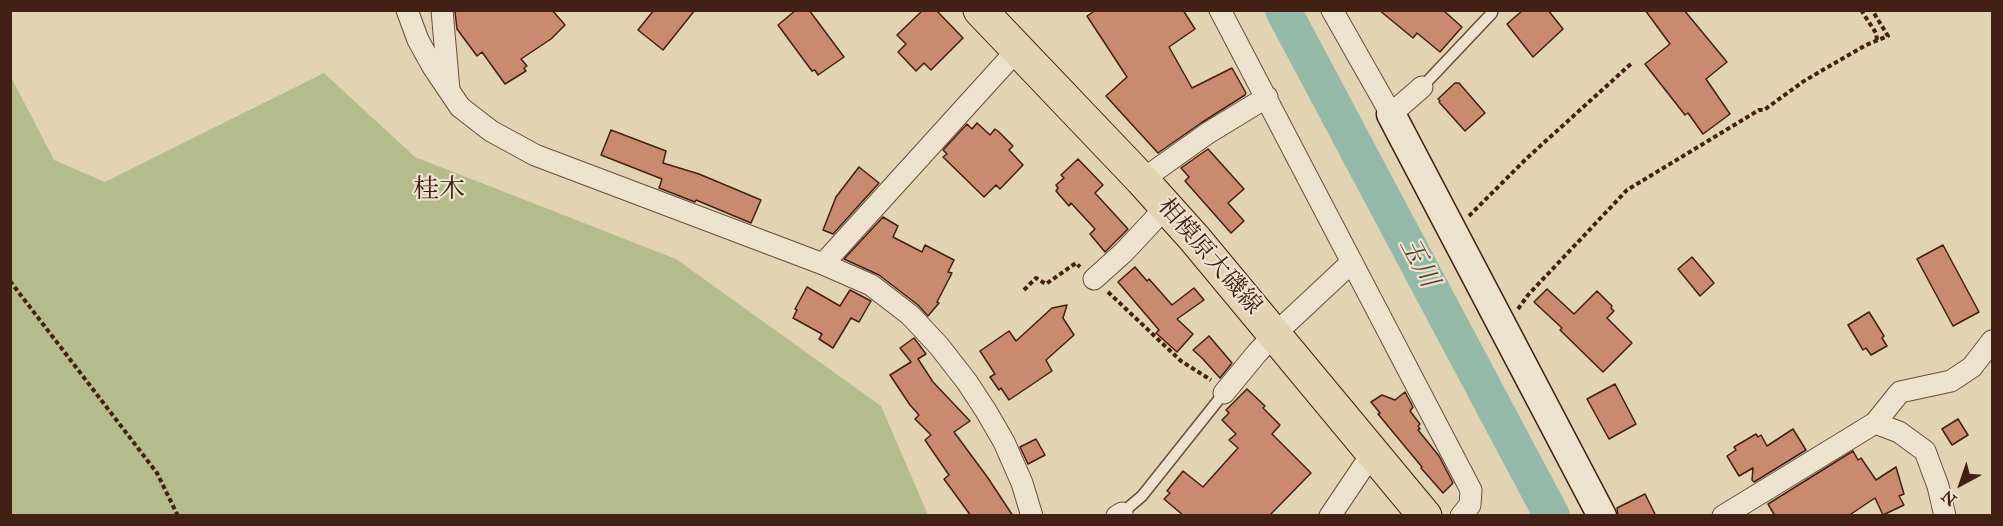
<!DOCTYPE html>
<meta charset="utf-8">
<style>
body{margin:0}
#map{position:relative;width:2003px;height:526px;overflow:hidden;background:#e2d3b3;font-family:"IM FELL Great Primer",serif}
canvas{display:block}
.frame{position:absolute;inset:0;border:12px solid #422013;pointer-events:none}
.north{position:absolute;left:1931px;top:454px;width:60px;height:60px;-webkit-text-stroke:4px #ece2ce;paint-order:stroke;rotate:220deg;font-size:16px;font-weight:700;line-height:24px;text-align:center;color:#422013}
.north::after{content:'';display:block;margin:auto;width:21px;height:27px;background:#422013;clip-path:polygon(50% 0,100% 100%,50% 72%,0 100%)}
</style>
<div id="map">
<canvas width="2003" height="526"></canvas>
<div class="frame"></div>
<div class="north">N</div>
</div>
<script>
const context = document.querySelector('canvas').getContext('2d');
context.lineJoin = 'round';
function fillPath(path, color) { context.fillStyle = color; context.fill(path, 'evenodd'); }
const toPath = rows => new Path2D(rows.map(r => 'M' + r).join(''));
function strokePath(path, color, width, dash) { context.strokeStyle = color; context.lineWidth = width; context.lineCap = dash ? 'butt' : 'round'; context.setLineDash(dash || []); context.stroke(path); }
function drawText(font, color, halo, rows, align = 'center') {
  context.font = font + ' "IM FELL Great Primer","Noto Serif JP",serif'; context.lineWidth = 4.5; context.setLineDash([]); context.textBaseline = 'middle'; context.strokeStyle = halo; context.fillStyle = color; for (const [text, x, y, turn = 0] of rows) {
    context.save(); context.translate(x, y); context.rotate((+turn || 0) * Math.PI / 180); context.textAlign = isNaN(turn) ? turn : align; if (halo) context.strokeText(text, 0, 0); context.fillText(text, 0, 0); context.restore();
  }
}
const green = toPath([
 [324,73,415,157,676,259,881,406,928,515,11,515,11,77,54,160,105,182]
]);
const river = toPath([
 [1283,10,1552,516]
]);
const building = toPath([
 [457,10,552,10,565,25,551,39,521,59,527,66,524,68,526,71,505,84,482,52,477,56,457,29,455,12,457,10],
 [654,10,695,10,663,50,638,30,654,10],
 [796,10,809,10,844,57,818,75,815,70,812,71,778,25,796,10],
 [923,10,936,10,963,38,931,70,924,63,916,71,898,52,906,44,897,35,923,10],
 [1096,10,1183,10,1195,29,1169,47,1192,88,1232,68,1246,93,1245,95,1201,123,1158,153,1106,96,1127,77,1087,16,1096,10],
 [1379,10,1443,10,1462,27,1440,52,1417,33,1413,38,1379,10],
 [1523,10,1548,10,1563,29,1533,57,1507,24,1523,10],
 [1645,10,1684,10,1727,62,1706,79,1730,114,1703,134,1688,113,1685,115,1645,64,1670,44,1645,10],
 [1455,83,1459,83,1485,113,1465,131,1439,102,1440,101,1438,99,1455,83],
 [977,123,990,135,995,129,999,132,1013,146,1009,150,1023,165,1000,189,996,185,984,197,943,157,947,154,943,150,967,124,972,129,977,123],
 [611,130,666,151,663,163,699,174,761,200,751,223,696,200,695,202,659,188,662,179,601,155,611,130],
 [1208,149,1244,189,1228,203,1244,221,1231,233,1185,181,1189,177,1181,168,1208,149],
 [1078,159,1103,185,1095,193,1128,229,1105,252,1090,234,1095,229,1071,203,1069,206,1056,191,1058,188,1056,185,1064,178,1061,175,1078,159],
 [859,167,879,183,833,234,823,230,836,197,859,167],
 [883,217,898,226,893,237,922,252,925,245,954,260,948,272,952,273,937,302,939,303,928,316,918,305,879,275,844,259,883,217],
 [1943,245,1979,312,1953,326,1917,259,1943,245],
 [1692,257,1714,283,1700,296,1678,269,1692,257],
 [1135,267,1147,281,1149,279,1172,305,1194,288,1204,300,1177,319,1193,334,1177,352,1156,333,1159,330,1118,282,1135,267],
 [807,287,840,306,850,290,871,301,859,322,851,318,833,348,819,339,822,334,793,318,797,310,795,309,807,287],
 [1547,289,1574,314,1597,291,1612,306,1611,308,1614,311,1607,318,1632,343,1603,372,1560,330,1562,328,1534,302,1547,289],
 [1067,305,1063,318,1074,335,1046,360,1052,371,1009,400,1001,388,999,390,990,377,995,374,980,351,1009,331,1016,341,1052,308,1067,305],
 [1869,312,1884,336,1882,338,1887,346,1871,355,1866,348,1863,350,1848,325,1869,312],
 [1209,336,1232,363,1220,378,1202,358,1193,350,1209,336],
 [914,338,926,354,918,359,933,382,970,421,954,432,988,478,1013,516,971,516,944,479,949,475,925,440,931,435,915,419,919,415,910,405,890,375,911,362,900,348,914,338],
 [1615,384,1636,424,1609,439,1587,399,1615,384],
 [1247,389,1265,406,1263,408,1280,425,1272,434,1311,473,1269,516,1184,516,1164,499,1170,493,1167,491,1183,471,1203,487,1238,448,1229,440,1236,434,1222,420,1229,413,1226,410,1247,389],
 [1405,392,1413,407,1410,411,1420,424,1418,426,1420,429,1418,430,1439,456,1453,483,1443,493,1421,468,1422,467,1378,414,1380,413,1371,402,1382,395,1395,400,1405,392],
 [1958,419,1968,435,1952,445,1942,429,1958,419],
 [1793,429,1806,450,1754,482,1752,480,1753,468,1739,476,1727,456,1736,450,1734,447,1756,434,1758,437,1761,435,1767,446,1793,429],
 [1036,439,1045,455,1028,464,1020,447,1036,439],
 [1853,451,1858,460,1861,458,1876,480,1896,467,1904,494,1899,496,1904,505,1883,515,1875,498,1848,516,1775,516,1768,504,1853,451],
 [1645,494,1656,516,1618,516,1617,508,1645,494]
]);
const path = toPath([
 [1861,10,1876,33,1877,40],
 [1469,216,1527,158,1633,62],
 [10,281,157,473,178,516],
 [1024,290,1036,278,1046,284,1076,263,1080,267],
 [1108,292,1181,361,1211,380],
 [1518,309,1528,295,1627,190,1759,110,1764,110,1804,81,1866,45,1888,36,1872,10]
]);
const lane = toPath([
 [1422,87,1492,13],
 [1122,513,1142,496,1224,393]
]);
const street = toPath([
 [407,10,418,40,433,67,460,107,491,131,535,155,823,264,871,285,910,315,939,346,967,382,986,411,1004,442,1022,483,1032,516],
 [442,10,449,90],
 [1220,10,1471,490,1470,505,1461,516],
 [1332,10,1391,114,1422,87],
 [1142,180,1208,133,1267,97],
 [823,264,1018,49],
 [1094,279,1124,252,1166,207],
 [1224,393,1257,353,1275,334,1352,262],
 [1875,423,1900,392,1951,381,1972,367,1992,341],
 [1117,516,1122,513],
 [1330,516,1373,452],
 [1723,516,1875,423,1899,432,1925,451,1938,486,1945,516]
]);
const secondary = toPath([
 [1391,114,1602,516]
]);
const primary = toPath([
 [980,10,1142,180,1195,239,1425,516]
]);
const streetNames = [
 ["相模原大磯線",1209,257,49]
];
const neighbourhoodNames = [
 ["桂木",439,191]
];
const waterNames = [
 ["玉川",1418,263,62]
];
fillPath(green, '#b5bc8b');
strokePath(river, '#95b9a8', 36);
fillPath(building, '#ca8a70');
strokePath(building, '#422013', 1.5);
strokePath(lane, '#6a4d3b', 13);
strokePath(street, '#6a4d3b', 23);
strokePath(secondary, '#422013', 31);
strokePath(primary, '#422013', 35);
strokePath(path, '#422013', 4, [4.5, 3]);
strokePath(lane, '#ece2ce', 10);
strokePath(street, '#ece2ce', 21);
strokePath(secondary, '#ece2ce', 28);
strokePath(primary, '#e2d3b3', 33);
drawText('24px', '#422013', '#ece2ce', streetNames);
drawText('26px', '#422013', '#ece2ce', neighbourhoodNames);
drawText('italic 26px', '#574638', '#ece2ce', waterNames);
</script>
